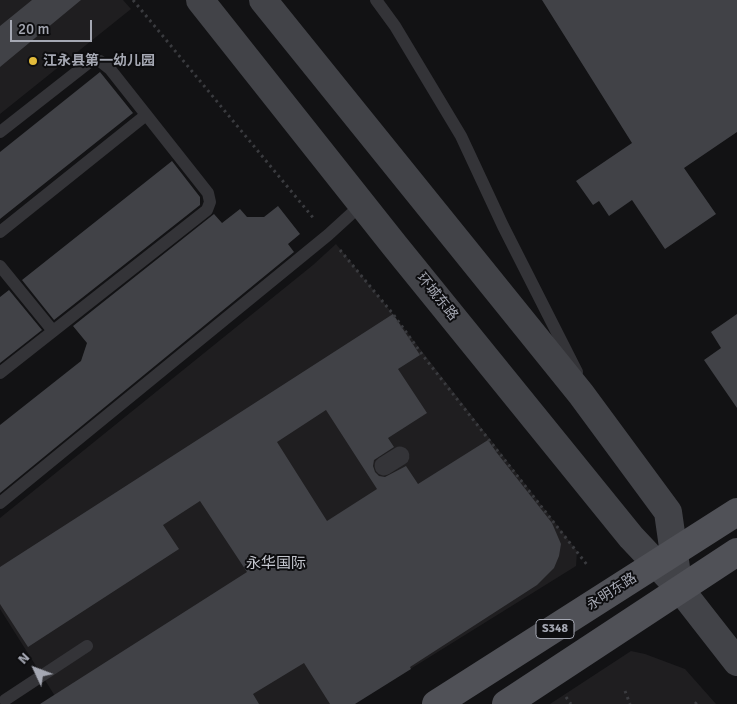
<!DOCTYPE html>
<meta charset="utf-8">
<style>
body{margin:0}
#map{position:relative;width:737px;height:704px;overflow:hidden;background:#121214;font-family:Signika,sans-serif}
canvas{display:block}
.north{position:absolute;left:10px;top:644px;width:50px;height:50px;-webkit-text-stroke:4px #0d0d0f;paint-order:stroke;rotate:313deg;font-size:14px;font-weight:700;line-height:20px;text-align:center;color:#a5a8b3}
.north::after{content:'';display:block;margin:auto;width:18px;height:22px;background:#a5a8b3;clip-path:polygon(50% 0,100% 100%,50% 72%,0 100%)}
.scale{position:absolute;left:10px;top:20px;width:82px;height:22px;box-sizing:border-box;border:2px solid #a5a8b3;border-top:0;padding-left:6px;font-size:15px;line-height:18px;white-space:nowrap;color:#a5a8b3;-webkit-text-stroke:4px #0d0d0f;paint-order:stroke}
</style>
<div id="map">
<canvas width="737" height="704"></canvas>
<div class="north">N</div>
<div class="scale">20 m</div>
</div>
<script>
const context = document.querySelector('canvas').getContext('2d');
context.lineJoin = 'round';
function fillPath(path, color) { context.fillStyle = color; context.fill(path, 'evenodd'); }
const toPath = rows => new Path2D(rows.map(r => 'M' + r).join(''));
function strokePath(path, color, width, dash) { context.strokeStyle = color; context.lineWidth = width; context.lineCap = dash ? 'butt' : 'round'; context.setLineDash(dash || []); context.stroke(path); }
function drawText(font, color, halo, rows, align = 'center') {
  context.font = font + ' Signika,"Noto Sans SC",sans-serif'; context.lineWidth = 4; context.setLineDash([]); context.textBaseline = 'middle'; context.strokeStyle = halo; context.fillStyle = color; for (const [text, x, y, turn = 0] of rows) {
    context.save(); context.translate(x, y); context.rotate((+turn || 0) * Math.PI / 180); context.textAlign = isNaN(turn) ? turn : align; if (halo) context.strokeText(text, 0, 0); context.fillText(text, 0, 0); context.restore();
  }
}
const built = toPath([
 [0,0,123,0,131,9,0,114],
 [336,244,393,314,577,551,576,566,354,704,60,704,0,609,0,518,313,265],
 [631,651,645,654,685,669,716,704,550,704]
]);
const building = toPath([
 [32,0,81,0,0,67,0,26],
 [542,0,737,0,737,132,684,168,716,214,665,249,632,200,609,216,599,201,593,205,576,181,632,143],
 [100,72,133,113,0,219,0,152],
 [172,161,200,197,200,205,54,320,22,280],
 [278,206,300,234,288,244,294,252,0,493,0,425,81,361,87,343,73,326,214,214,222,223,240,209,247,217,264,217],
 [9,290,42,330,0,363,0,297],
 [393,314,420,355,398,369,427,413,388,438,394,447,374,460,373,466,375,472,379,476,385,477,406,466,418,484,488,440,497,453,552,523,561,544,559,556,554,568,537,585,410,667,411,669,355,704,330,704,304,663,253,694,259,704,40,704,247,572,200,501,163,525,179,549,28,647,0,604,0,567],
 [326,410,377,489,327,521,277,442],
 [737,314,737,408,704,360,721,348,711,332]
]);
const path = toPath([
 [133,0,315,220],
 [340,250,393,314,424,357,588,566],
 [625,691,630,704],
 [566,697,571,704],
 [695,704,697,702]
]);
const service = toPath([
 [376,0,395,26,461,136,503,226,577,372],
 [0,132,92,60,100,61,110,69,208,193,210,202,207,210,0,373],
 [0,232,146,115],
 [0,266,53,331],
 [0,503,328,235,362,204],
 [5,700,87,646]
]);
const pedestrian = toPath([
 [384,466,400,456]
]);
const secondary = toPath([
 [200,0,395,246,631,537,680,589,737,662],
 [263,0,581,394,668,512,677,575]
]);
const primary = toPath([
 [436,704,737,512],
 [506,704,737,552]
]);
const markers = [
 [33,61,5,"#e2bb3b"]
];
const shields = [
 [555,629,38]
];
const shieldNames = [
 ["S348",555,629]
];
const poiNames = [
 ["江永县第一幼儿园",43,61]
];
const streetNames = [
 ["环城东路",437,297,51],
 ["永明东路",612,592,-33]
];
const neighbourhoodNames = [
 ["永华国际",276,564]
];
fillPath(built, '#1f1e20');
fillPath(building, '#414247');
strokePath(path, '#3a3b3f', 3, [2.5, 4]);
strokePath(service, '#343438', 12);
strokePath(pedestrian, '#343438', 19);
strokePath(secondary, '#424348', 28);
strokePath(primary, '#505157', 28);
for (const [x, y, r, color] of markers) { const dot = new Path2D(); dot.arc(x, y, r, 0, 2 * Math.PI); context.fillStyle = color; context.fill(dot); strokePath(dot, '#0d0d0f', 2); }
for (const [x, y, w] of shields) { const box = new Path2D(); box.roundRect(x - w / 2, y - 9.5, w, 19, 4); context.fillStyle = '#0d0d0f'; context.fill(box); strokePath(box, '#a5a8b3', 1); }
drawText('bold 12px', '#a5a8b3', null, shieldNames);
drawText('bold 14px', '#a5a8b3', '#0d0d0f', poiNames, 'left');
drawText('14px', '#a5a8b3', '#0d0d0f', streetNames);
drawText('15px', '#c5c7cf', '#0d0d0f', neighbourhoodNames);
</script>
